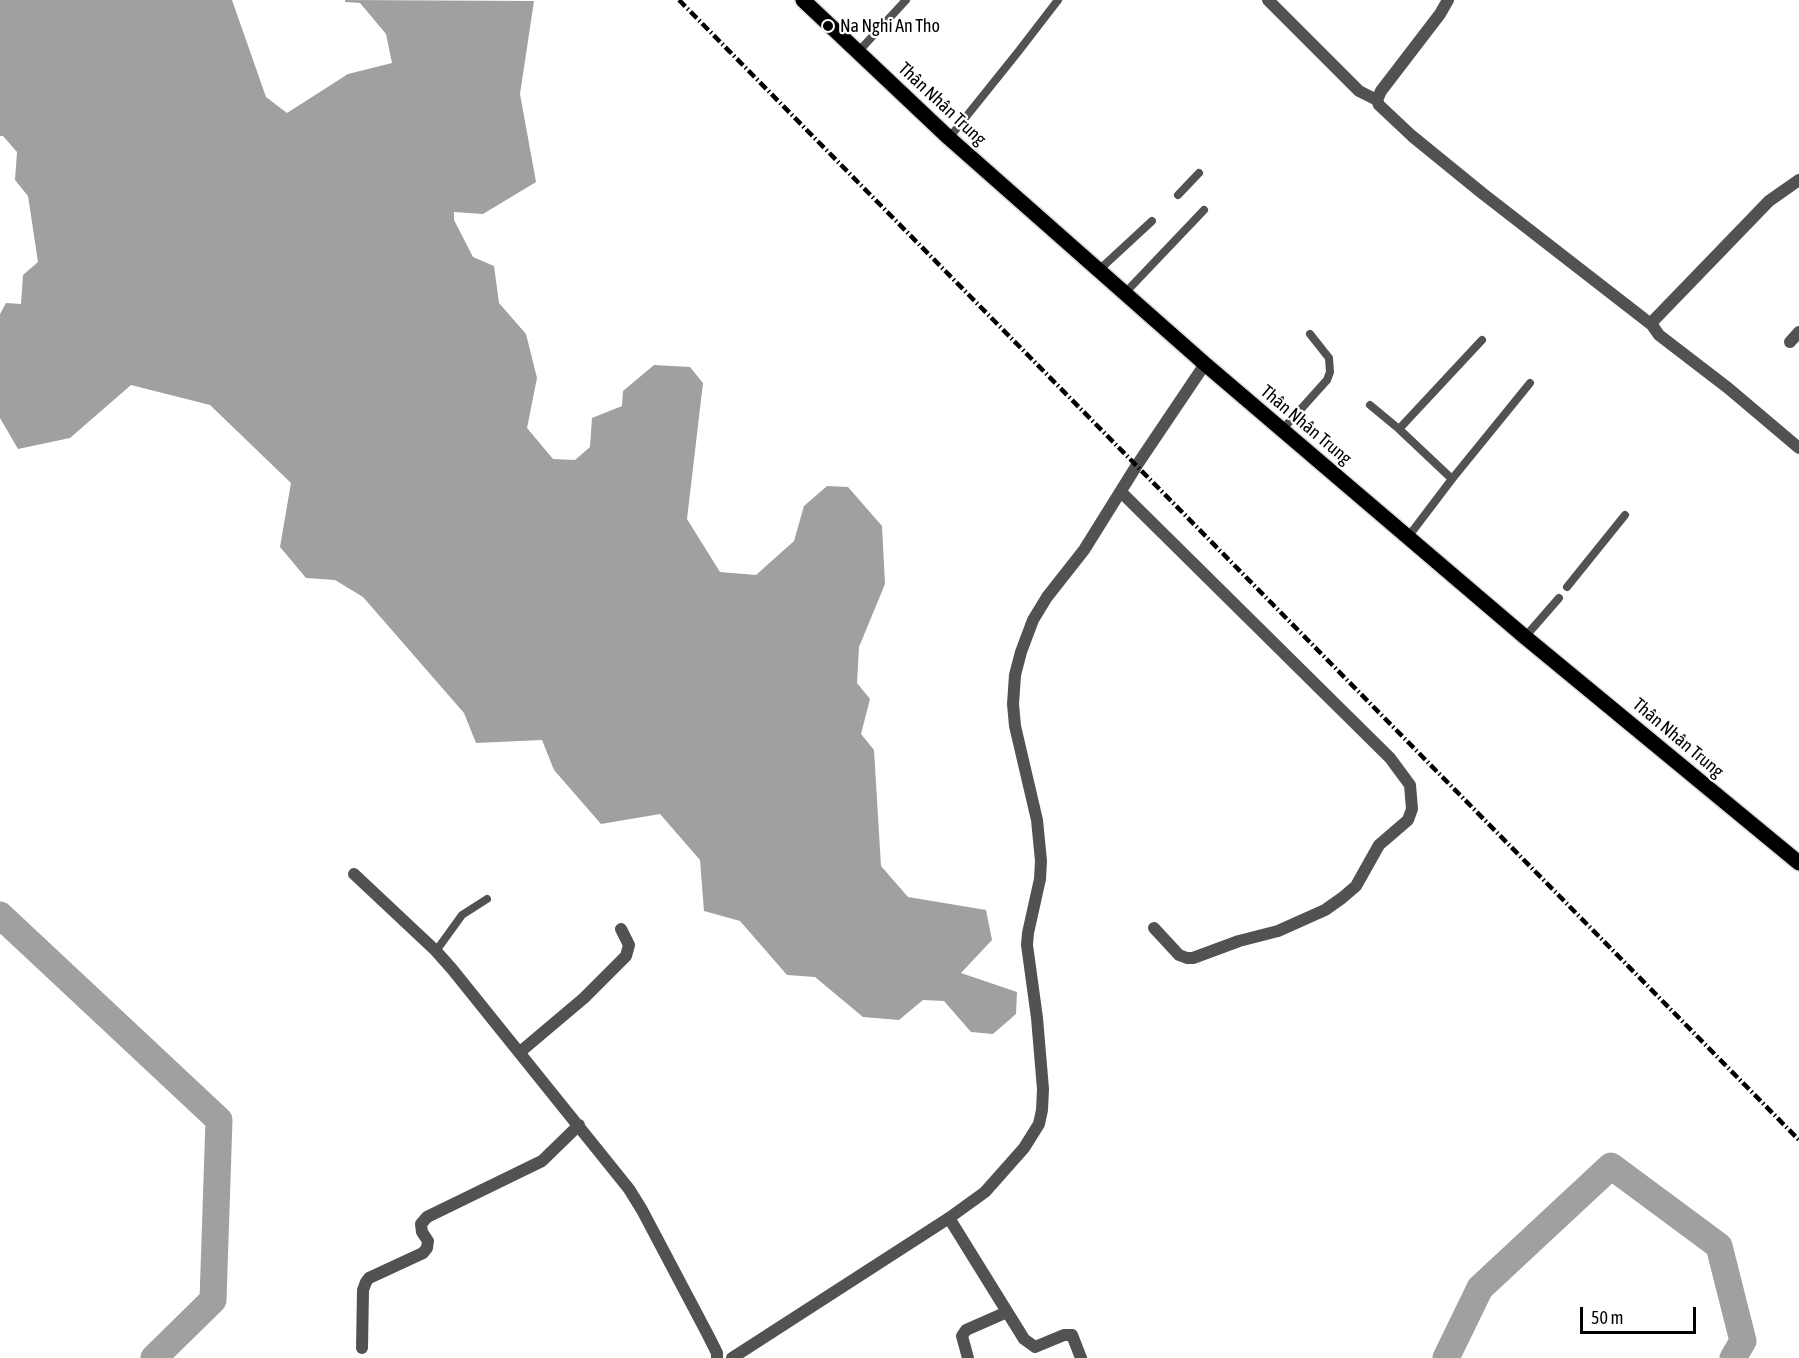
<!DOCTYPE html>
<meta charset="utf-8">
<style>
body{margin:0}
#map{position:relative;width:1799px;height:1358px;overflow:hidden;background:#fff;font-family:"Asap Condensed",sans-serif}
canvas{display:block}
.scale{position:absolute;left:1580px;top:1307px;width:116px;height:27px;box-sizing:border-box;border:3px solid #000;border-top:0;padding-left:8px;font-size:18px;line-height:21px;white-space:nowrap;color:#000;-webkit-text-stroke:4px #fff;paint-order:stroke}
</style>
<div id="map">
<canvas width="1799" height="1358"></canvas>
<div class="scale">50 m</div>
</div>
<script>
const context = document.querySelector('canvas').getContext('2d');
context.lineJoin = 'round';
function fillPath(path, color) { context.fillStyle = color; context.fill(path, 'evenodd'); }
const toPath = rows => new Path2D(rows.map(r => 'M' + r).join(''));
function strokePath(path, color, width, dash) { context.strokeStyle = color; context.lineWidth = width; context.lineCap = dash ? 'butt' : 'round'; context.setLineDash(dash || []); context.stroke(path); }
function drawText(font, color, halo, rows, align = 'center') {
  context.font = font + ' "Asap Condensed",sans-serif'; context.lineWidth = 4.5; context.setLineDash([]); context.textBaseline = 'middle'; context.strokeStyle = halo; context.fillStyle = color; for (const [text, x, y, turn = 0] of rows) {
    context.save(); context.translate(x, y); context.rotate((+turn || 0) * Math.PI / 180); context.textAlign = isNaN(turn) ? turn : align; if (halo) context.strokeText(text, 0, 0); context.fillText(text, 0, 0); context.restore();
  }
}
const water = toPath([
 [0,0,232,0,266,97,287,113,348,74,392,63,386,34,360,3,345,2,345,0,534,1,520,94,536,182,483,214,454,212,454,220,473,257,494,266,499,303,526,334,537,378,527,428,553,459,575,460,590,447,592,418,622,406,623,391,654,365,690,367,703,383,687,519,720,572,756,575,794,541,804,506,827,486,848,487,882,526,885,584,859,647,857,683,870,699,861,734,874,750,881,866,908,897,986,910,992,940,961,973,1017,992,1016,1014,993,1034,971,1032,944,1001,923,1000,899,1020,863,1017,815,977,787,975,740,921,704,911,700,860,660,814,601,824,554,770,542,740,476,743,464,713,363,597,335,580,306,578,280,547,291,483,210,405,131,385,70,438,18,449,0,418,0,314,6,303,21,304,23,275,38,262,28,196,15,180,17,152,3,136,0,136]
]);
const river = toPath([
 [0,915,219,1120,213,1300,154,1358],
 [1446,1358,1480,1288,1611,1166,1719,1246,1743,1341,1733,1358]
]);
const service = toPath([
 [858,52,906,0],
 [949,138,1018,52,1058,0],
 [1178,195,1199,173],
 [1099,270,1152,221],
 [1125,293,1204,210],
 [1370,405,1399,429,1452,479],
 [1399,429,1482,340],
 [1282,430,1327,380,1330,372,1329,358,1310,334],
 [1408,537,1452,479,1530,383],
 [1567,587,1625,515],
 [1525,637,1559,598],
 [436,951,462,915,487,899]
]);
const minor = toPath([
 [1268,0,1359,91,1377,100],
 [1448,0,1440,14,1381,91,1377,100,1379,105,1412,136,1482,193,1652,325],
 [1799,180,1769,201,1654,320,1652,325,1659,335,1728,388,1799,448],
 [1790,342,1799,332],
 [1121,492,1390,758,1410,785,1412,809,1408,820,1379,845,1356,886,1342,898,1325,910,1278,931,1239,941,1193,958,1187,958,1179,955,1154,928],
 [354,874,436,951,452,969,629,1189,642,1210,708,1335,717,1353,717,1358],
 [520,1052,584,998,626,956,629,945,621,929],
 [949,1218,1024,1339,1035,1347,1064,1335,1072,1335,1081,1358],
 [362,1348,363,1290,366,1282,369,1278,423,1253,427,1248,428,1241,422,1232,421,1224,427,1217,542,1161,579,1125],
 [732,1358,949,1218,985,1192,1024,1148,1039,1124,1042,1110,1043,1089,1037,1018,1027,945,1028,933,1040,879,1041,861,1037,820,1015,726,1013,704,1015,675,1021,652,1033,620,1047,597,1084,550,1137,465,1205,364],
 [968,1358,962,1336,966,1330,1007,1312]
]);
const primary = toPath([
 [803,0,949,138,1205,364,1525,637,1799,863]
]);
const rail = toPath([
 [679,0,1799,1140]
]);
const markers = [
 [828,26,6,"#000"]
];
const poiNames = [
 ["Na Nghi An Tho",840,26]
];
const streetNames = [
 ["Thân Nhân Trung",942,104,43],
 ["Thân Nhân Trung",1306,425,40],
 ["Thân Nhân Trung",1678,738,40]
];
fillPath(water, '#a0a0a0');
strokePath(river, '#a0a0a0', 27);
strokePath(primary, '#dbdbdb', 18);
strokePath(service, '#525252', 8);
strokePath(minor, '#525252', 12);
strokePath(primary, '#000', 15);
strokePath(rail, '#000', 4.5, [9, 3, 1.5, 3]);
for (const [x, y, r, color] of markers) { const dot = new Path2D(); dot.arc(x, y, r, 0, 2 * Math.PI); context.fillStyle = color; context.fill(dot); strokePath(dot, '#fff', 2); }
drawText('18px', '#000', '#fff', poiNames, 'left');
drawText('18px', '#000', '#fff', streetNames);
</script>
